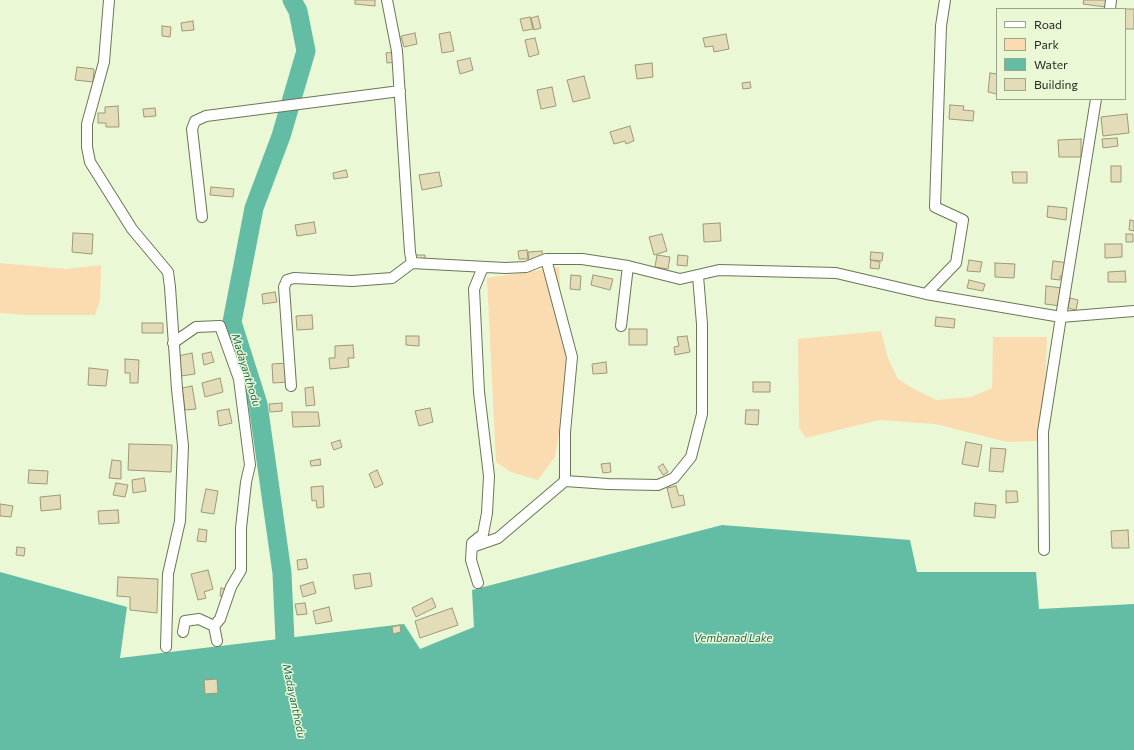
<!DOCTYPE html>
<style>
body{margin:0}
#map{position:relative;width:1134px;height:750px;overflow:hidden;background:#ebf8d6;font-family:Commissioner,sans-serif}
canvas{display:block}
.legend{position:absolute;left:996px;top:8px;width:130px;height:92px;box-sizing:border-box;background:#ebf8d6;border:1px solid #9da68d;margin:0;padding:5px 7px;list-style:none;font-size:12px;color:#272b1f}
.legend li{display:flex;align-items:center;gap:8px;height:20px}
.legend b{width:20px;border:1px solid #9da68d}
</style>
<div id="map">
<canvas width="1134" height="750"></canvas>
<ul class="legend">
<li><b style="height:5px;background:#fff"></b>Road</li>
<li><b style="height:11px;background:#fbdcb1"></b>Park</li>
<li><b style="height:11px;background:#62bda4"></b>Water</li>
<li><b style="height:11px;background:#e2dcb9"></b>Building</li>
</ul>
</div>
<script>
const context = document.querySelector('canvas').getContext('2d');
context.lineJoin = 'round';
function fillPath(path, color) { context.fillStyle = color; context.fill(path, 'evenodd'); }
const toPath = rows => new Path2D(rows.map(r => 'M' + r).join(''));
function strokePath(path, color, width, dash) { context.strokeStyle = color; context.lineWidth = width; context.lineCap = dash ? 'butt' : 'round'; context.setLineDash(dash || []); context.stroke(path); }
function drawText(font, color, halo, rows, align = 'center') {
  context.font = font + ' Commissioner,sans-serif'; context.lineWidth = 3; context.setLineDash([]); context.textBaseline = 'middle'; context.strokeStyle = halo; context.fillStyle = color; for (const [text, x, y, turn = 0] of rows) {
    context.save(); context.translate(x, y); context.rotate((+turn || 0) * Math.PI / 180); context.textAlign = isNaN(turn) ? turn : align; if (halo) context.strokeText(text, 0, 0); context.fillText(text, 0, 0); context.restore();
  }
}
const green = toPath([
 [0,263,66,269,101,265,100,301,95,315,26,315,0,313],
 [559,267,562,322,570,373,555,457,538,480,511,472,496,462,487,278],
 [881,331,888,358,898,379,914,389,936,400,971,397,992,388,993,337,1047,337,1043,441,1007,442,935,424,879,420,806,438,799,428,798,339]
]);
const water = toPath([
 [722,525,910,540,917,572,1036,572,1039,609,1134,604,1134,750,0,750,0,572,127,607,120,658,404,624,420,649,474,627,472,590]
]);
const river = toPath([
 [286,664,282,573,258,404,232,322,254,208,281,136,306,51,298,11,292,0]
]);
const building = toPath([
 [355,0,375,0,375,6,355,4,355,0],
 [1084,0,1106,0,1105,7,1083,4,1084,0],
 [1125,9,1134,9,1134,29,1125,29,1125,9],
 [538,16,541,28,534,30,531,18,538,16],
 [530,17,533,29,523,31,520,19,530,17],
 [193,21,194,30,182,31,181,23,193,21],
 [162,26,171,27,170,37,162,36,162,26],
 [450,32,454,51,442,53,439,34,450,32],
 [415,33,417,44,404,47,401,36,415,33],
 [726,34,729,49,714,52,713,46,705,47,703,38,726,34],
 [535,38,539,54,529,57,525,40,535,38],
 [396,52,397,62,387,63,386,53,396,52],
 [470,58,473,70,460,74,457,61,470,58],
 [652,63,653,77,637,79,635,65,652,63],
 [77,67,94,69,93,82,75,80,77,67],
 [990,73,997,74,997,94,988,92,990,73],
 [584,76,590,98,573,102,567,80,584,76],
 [750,82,751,88,743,89,742,83,750,82],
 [552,87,556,106,541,109,537,90,552,87],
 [950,105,964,106,963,110,974,111,973,121,949,119,950,105],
 [118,106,119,127,106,127,106,123,98,123,98,113,105,113,105,107,118,106],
 [155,108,156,116,144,117,143,109,155,108],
 [1127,114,1129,133,1103,136,1101,117,1127,114],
 [630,126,634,141,626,144,625,141,614,144,610,132,630,126],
 [1117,138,1118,146,1103,148,1102,139,1117,138],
 [1081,139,1081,157,1059,157,1058,140,1081,139],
 [1111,166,1121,166,1121,182,1111,182,1111,166],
 [346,170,348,177,334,179,333,173,346,170],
 [439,172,442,186,422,190,419,175,439,172],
 [1012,172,1027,172,1027,183,1013,183,1012,172],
 [211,187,234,189,233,197,210,195,211,187],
 [1048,206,1067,208,1066,220,1047,217,1048,206],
 [1130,220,1134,221,1134,231,1129,230,1130,220],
 [314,222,316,233,297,236,295,225,314,222],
 [720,223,721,241,704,242,703,224,720,223],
 [73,233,93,234,92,254,72,252,73,233],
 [662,234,667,251,654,255,649,237,662,234],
 [1126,234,1133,234,1133,242,1126,242,1126,234],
 [1105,244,1122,244,1122,257,1105,258,1105,244],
 [527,250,528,259,519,259,518,251,527,250],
 [542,251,543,260,529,262,528,252,542,251],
 [871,252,883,253,882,261,870,260,871,252],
 [416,255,425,255,425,261,416,261,416,255],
 [657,255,670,257,668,269,655,267,657,255],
 [678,255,688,256,687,266,677,265,678,255],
 [871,260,880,262,879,269,870,268,871,260],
 [969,260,982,262,980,272,967,271,969,260],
 [1053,261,1070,263,1068,277,1060,276,1060,280,1051,279,1053,261],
 [995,263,1015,264,1014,278,995,277,995,263],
 [1125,271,1126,282,1108,282,1108,272,1125,271],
 [571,275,581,276,580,290,570,289,571,275],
 [593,275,613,279,610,290,591,285,593,275],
 [969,280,985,284,983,291,967,288,969,280],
 [1046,286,1063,288,1061,306,1045,304,1046,286],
 [275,292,277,302,263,304,262,294,275,292],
 [1070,298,1078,300,1076,310,1068,308,1070,298],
 [312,315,313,329,297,330,296,316,312,315],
 [936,317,955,319,954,328,935,326,936,317],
 [142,323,163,323,163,333,142,333,142,323],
 [629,329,647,329,647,345,629,345,629,329],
 [406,336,419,336,419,346,406,345,406,336],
 [687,336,690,352,675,355,674,347,679,346,677,337,687,336],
 [353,345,354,358,348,358,349,367,330,369,329,358,335,358,335,346,353,345],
 [211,352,214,362,204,365,202,354,211,352],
 [192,353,195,374,181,376,178,356,192,353],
 [125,359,139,360,138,383,130,383,130,373,125,373,125,359],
 [606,362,607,373,593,374,592,364,606,362],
 [288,363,289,382,273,383,272,364,288,363],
 [89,368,108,370,106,386,88,385,89,368],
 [220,378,223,392,205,397,202,383,220,378],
 [753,382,770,382,770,392,753,392,753,382],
 [192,386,196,409,185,410,182,388,192,386],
 [313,387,315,405,306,406,305,388,313,387],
 [282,403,282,411,270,412,269,404,282,403],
 [430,408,433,422,419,426,415,411,430,408],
 [229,409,232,423,219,426,217,411,229,409],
 [746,410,759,410,758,425,745,424,746,410],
 [292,412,318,412,320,426,293,427,292,412],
 [340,440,342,447,334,450,331,443,340,440],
 [966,442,982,445,978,467,962,464,966,442],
 [129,444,172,445,171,472,128,470,129,444],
 [991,448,1006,449,1003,472,989,471,991,448],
 [320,459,321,465,311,466,310,461,320,459],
 [112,460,121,461,121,479,109,478,112,460],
 [610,463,611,472,603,473,601,464,610,463],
 [663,464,668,472,663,475,658,467,663,464],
 [29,470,48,471,47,484,28,483,29,470],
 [377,470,383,484,375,488,369,474,377,470],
 [144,478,146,491,133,493,132,480,144,478],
 [116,483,128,485,125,497,113,495,116,483],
 [323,486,324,507,317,508,316,500,312,501,311,487,323,486],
 [676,486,679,496,683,495,685,505,672,508,667,488,676,486],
 [206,489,218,491,214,514,201,512,206,489],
 [1006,491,1017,491,1018,502,1006,503,1006,491],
 [60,495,61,509,41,511,40,497,60,495],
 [975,503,996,505,995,518,974,516,975,503],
 [0,504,13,506,11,517,0,516,0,504],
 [118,510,119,523,99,524,98,511,118,510],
 [199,529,207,530,206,542,197,541,199,529],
 [1128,530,1129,548,1112,548,1111,531,1128,530],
 [17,547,25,548,24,556,16,555,17,547],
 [306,559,308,568,298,570,297,560,306,559],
 [208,570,213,589,204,592,206,598,198,600,191,574,208,570],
 [370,573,372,586,355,589,353,575,370,573],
 [118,577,158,579,157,613,130,610,130,597,117,596,118,577],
 [313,582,316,593,303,597,300,586,313,582],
 [221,588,231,590,230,597,220,596,221,588],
 [432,598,436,607,416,617,412,608,432,598],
 [305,603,307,614,297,615,295,604,305,603],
 [329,607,332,621,316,624,313,611,329,607],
 [452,608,458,625,420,638,415,621,452,608],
 [400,625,401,632,393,634,392,627,400,625],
 [217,679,218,693,205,694,204,680,217,679]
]);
const minor = toPath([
 [109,0,104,62,87,124,87,147,90,162,132,229,168,272,170,287,177,389,183,446,180,521,168,574,166,647],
 [387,0,397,51,410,252,412,263,505,268,526,267,546,259,582,259,628,266,680,279,719,270,836,273,926,294,1061,317,1096,99],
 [1110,9,1111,0],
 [202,217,192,129,195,121,206,116,400,91],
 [546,259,572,357,565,432,565,481],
 [926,294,956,263,963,220,935,207,941,26,945,0],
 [621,326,628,266],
 [173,343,196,327,220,326,239,379,250,465,246,482,241,528,241,570,231,587,220,619,214,626,217,641],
 [291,386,284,287,287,280,294,278,352,281,392,278,412,263],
 [472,547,498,538,565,481,608,484,658,485,674,478,691,457,702,414,702,324,698,276],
 [1044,550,1043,432,1061,317,1134,311],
 [478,583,471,560,472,543,483,534,487,513,489,476,479,392,474,289,483,267],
 [183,632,185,621,199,619,214,626]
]);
const waterNames = [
 ["Madayanthodu",246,370,73],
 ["Vembanad Lake",733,638],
 ["Madayanthodu",294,701,78]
];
fillPath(green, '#fbdcb1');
fillPath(water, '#62bda4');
strokePath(river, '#62bda4', 19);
fillPath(building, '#e2dcb9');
strokePath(building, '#9e9877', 1);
strokePath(minor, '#6b7657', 12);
strokePath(minor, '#fff', 10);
drawText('italic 11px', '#1e6654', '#ebf8d6', waterNames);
</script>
